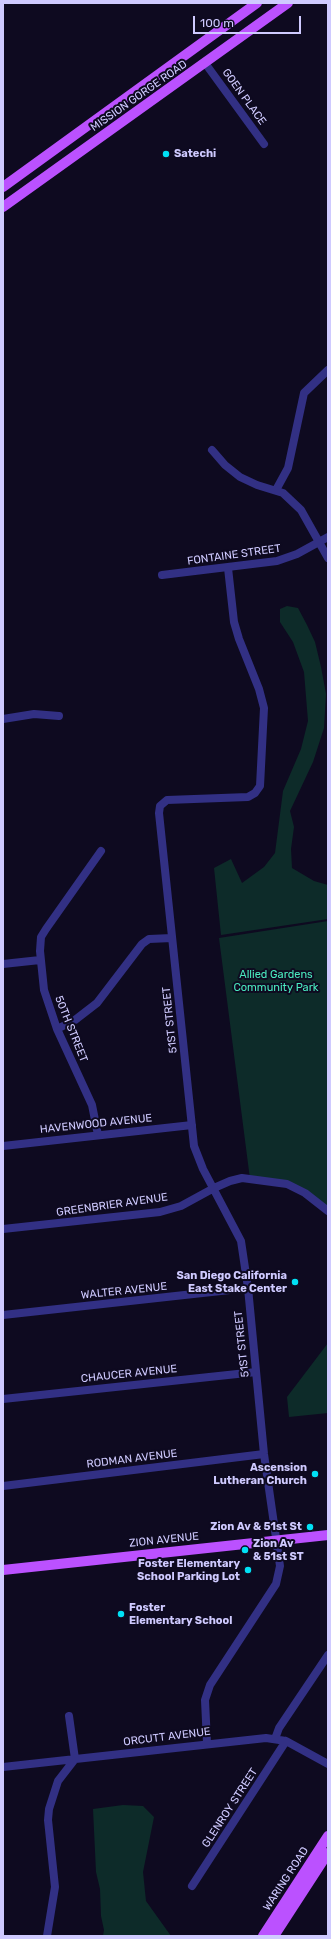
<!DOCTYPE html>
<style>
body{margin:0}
#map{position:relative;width:331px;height:1939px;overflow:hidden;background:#0e0a20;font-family:Rubik,sans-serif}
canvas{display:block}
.frame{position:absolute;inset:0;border:4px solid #cfcaff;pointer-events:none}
.scale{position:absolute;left:193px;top:16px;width:108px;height:18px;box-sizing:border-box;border:2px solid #cfcaff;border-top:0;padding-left:5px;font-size:12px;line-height:14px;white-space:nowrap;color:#cfcaff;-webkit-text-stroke:3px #0e0a20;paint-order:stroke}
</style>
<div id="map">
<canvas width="331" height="1939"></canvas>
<div class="frame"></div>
<div class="scale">100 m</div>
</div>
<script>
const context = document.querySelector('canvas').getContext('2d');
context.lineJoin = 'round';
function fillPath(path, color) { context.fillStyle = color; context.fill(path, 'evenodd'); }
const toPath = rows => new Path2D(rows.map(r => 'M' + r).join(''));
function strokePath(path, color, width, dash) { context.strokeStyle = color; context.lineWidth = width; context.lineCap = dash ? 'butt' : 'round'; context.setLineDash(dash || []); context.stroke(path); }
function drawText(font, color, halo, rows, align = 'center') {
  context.font = font + ' Rubik,sans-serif'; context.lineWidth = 4; context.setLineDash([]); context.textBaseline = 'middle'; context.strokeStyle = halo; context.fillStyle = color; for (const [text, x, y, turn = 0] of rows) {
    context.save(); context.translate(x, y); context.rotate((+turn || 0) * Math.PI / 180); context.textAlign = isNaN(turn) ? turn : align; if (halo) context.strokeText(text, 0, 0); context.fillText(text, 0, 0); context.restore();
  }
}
const green = toPath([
 [287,606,298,608,307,625,315,642,321,667,326,694,324,728,313,762,290,811,294,827,291,849,292,868,314,881,328,885,328,919,221,935,214,868,231,859,242,883,264,867,275,853,283,791,301,749,308,721,304,672,293,642,280,622,280,609],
 [328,921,328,1211,293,1187,250,1179,219,938],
 [328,1343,328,1413,289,1417,287,1397],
 [123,1805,143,1806,154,1817,143,1872,146,1901,171,1936,103,1936,104,1930,101,1916,100,1889,96,1872,93,1809]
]);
const minor = toPath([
 [205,63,264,144],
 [212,450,225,465,240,477,257,485,283,493,301,510,328,558],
 [276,490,288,468,304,393,328,370],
 [162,575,277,561,297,554,328,537],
 [3,719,34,714,59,716],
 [3,964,40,960],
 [57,1029,75,1020,97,1003,142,944,149,939,172,938],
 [98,1135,92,1105,57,1029,44,990,40,951,41,937,46,929,101,851],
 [3,1146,192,1125],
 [3,1229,160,1212,181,1206,214,1188,230,1181,242,1178,287,1184,305,1193,328,1211],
 [3,1315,248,1288],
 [3,1399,256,1372],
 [3,1486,264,1454],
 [69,1716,75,1759],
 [275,1739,279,1728,328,1655],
 [207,1743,205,1700,210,1685,276,1584,280,1566,264,1454,248,1288,241,1241,203,1169,194,1146,159,813,160,806,167,800,248,797,255,793,260,786,264,708,259,689,239,639,234,622,228,568],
 [3,1767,266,1738,286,1741,328,1764],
 [192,1886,286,1741],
 [47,1936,55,1887,48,1820,49,1809,58,1781,75,1759]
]);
const major = toPath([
 [3,187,257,3],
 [3,207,288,3],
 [3,1570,328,1535],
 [263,1936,328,1836],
 [274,1936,328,1853]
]);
const markers = [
 [166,154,4,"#00e1f5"],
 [295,1282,4,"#00e1f5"],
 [315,1474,4,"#00e1f5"],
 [310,1527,4,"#00e1f5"],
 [245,1550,4,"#00e1f5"],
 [248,1570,4,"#00e1f5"],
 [121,1614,4,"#00e1f5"]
];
const streetNames = [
 ["MISSION GORGE ROAD",139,96,-35],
 ["GOEN PLACE",244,97,54],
 ["FONTAINE STREET",234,555,-8],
 ["51ST STREET",170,1020,-96],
 ["50TH STREET",71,1029,68],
 ["HAVENWOOD AVENUE",96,1124,-6],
 ["GREENBRIER AVENUE",112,1205,-8],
 ["WALTER AVENUE",124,1291,-6],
 ["51ST STREET",242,1344,-96],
 ["CHAUCER AVENUE",129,1374,-6],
 ["RODMAN AVENUE",132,1459,-7],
 ["ZION AVENUE",164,1540,-6],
 ["ORCUTT AVENUE",167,1737,-7],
 ["GLENROY STREET",230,1808,-57],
 ["WARING ROAD",286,1879,-57]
];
const poiNames = [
 ["Satechi",174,154,"left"],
 ["San Diego California",287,1276],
 ["East Stake Center",287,1289],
 ["Ascension",307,1468],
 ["Lutheran Church",307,1481],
 ["Zion Av & 51st St",302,1527],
 ["Zion Av",253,1544,"left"],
 ["& 51st ST",253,1557,"left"],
 ["Foster Elementary",240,1564],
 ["School Parking Lot",240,1577],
 ["Foster",129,1608,"left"],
 ["Elementary School",129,1621,"left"]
];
const parkNames = [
 ["Allied Gardens",276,975],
 ["Community Park",276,988]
];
fillPath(green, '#0d2b29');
strokePath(minor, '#323084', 8);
strokePath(major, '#bb51ff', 10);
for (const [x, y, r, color] of markers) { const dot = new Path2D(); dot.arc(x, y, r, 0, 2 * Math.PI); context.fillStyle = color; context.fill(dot); strokePath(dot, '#0e0a20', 1.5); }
drawText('11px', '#cfcaff', '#0e0a20', streetNames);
drawText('bold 11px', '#cfcaff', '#0e0a20', poiNames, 'right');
drawText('11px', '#4aebc0', '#0e0a20', parkNames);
</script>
